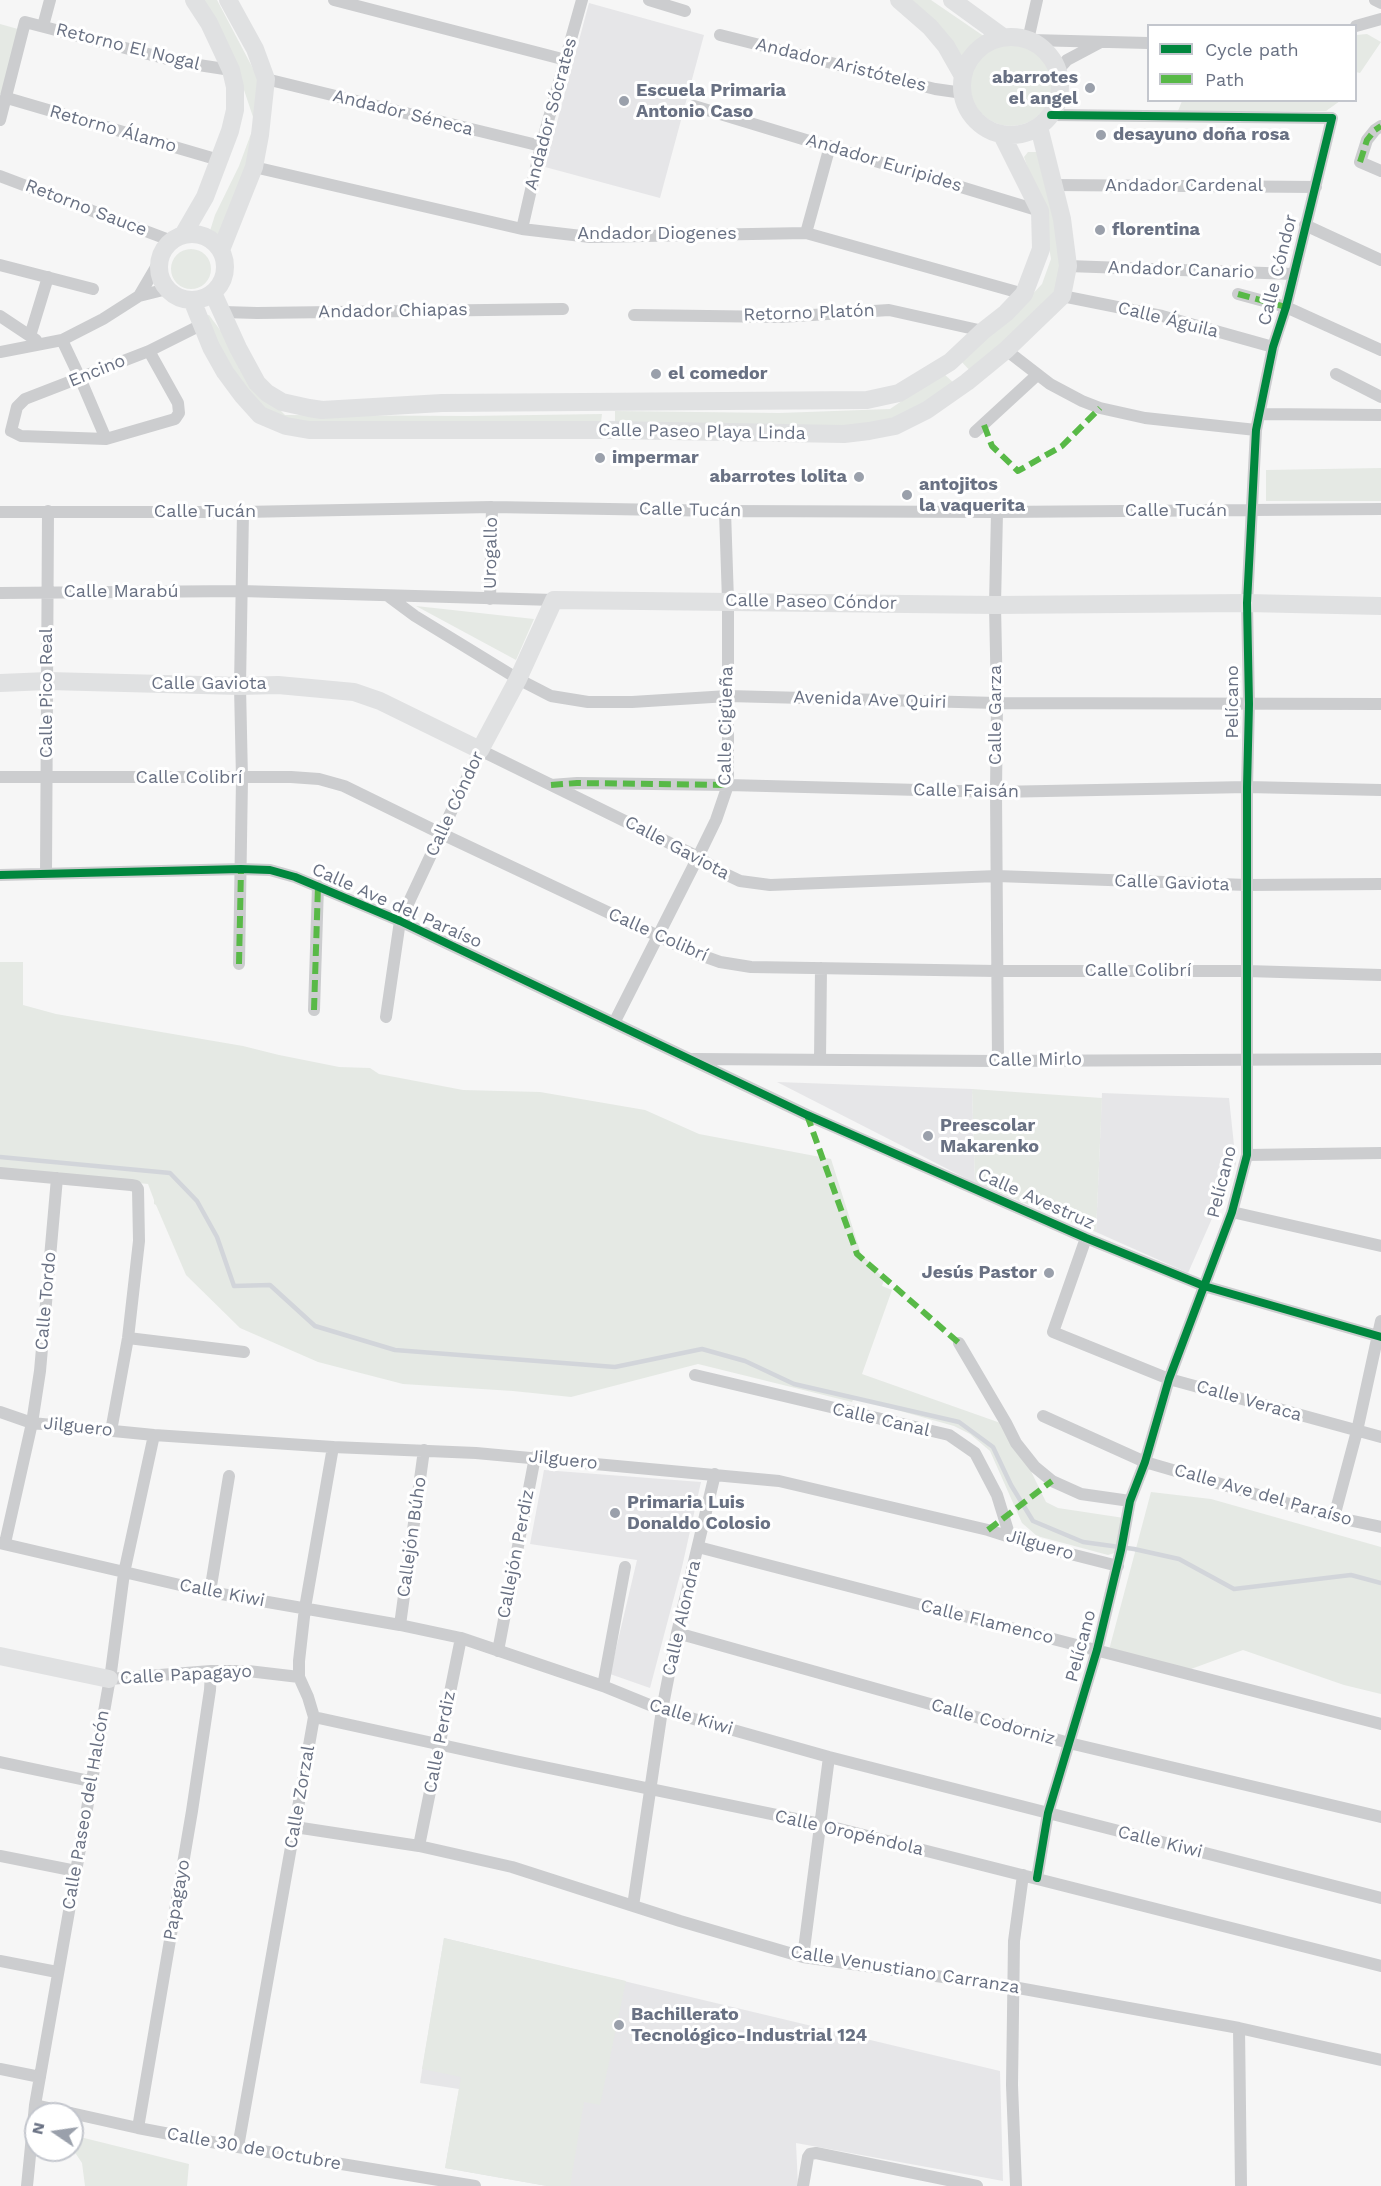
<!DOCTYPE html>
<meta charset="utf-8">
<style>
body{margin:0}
#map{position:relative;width:1381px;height:2186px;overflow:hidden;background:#f6f6f6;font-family:"Work Sans",sans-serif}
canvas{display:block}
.legend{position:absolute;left:1147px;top:24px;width:210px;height:78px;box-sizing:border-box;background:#fff;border:2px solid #c3c6cd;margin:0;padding:8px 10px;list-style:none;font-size:18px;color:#697183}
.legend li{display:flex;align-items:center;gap:12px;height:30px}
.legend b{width:30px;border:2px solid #c3c6cd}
.north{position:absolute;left:24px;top:2102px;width:60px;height:60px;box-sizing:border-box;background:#fff;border:2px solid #c3c6cd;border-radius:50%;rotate:283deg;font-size:16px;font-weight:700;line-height:24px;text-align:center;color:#697183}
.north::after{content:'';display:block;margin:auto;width:21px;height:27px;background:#9aa0ab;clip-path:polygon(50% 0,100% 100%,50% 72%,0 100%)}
</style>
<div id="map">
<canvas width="1381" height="2186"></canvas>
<ul class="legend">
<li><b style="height:8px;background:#00873e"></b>Cycle path</li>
<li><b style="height:8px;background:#58b947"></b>Path</li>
</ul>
<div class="north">N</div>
</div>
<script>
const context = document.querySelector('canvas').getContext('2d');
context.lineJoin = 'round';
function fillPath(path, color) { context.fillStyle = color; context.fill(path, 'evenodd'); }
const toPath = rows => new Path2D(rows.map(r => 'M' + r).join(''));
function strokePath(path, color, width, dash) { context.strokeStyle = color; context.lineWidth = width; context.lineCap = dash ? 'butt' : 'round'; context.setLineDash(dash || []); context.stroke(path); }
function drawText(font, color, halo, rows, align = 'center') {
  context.font = font + ' "Work Sans",sans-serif'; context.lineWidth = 6; context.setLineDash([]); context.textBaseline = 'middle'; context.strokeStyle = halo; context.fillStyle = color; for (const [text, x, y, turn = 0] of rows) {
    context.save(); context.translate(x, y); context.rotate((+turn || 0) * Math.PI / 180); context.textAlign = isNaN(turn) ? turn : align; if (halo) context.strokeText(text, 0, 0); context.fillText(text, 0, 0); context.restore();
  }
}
const built = toPath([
 [589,3,704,35,660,198,545,167],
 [777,1082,972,1089,975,1183],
 [1102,1093,1229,1098,1236,1164,1188,1273,1096,1232],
 [544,1470,701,1482,682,1567,650,1688,610,1674,637,1560,530,1544],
 [444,1938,1000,2071,1003,2181,796,2143,798,2186,547,2186,445,2168,459,2089,420,2083]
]);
const green = toPath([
 [204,0,217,0,259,80,262,113,248,173,220,242,209,234,215,215,239,166,255,123,232,54],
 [903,0,931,0,988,39,979,45,963,66],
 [0,24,18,29,2,94,0,94],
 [1367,34,1381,42,1360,73,1356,72,1356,35],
 '970 85a41 41 0 1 1 82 0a41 41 0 1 1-82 0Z',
 [1182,101,1340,101,1326,111,1178,111],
 [1028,152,1039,152,1061,223,1062,287,973,374,960,360,1013,315,1042,284,1051,259,1043,211,1024,157],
 '171 269a20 20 0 1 1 40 0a20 20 0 1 1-40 0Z',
 [209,315,229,342,240,370,285,415,468,416,602,414,601,422,313,428,264,415,233,378,201,317],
 [943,373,956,385,906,417,870,426,615,429,615,411,779,413,890,409],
 [1381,468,1381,501,1266,501,1266,470],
 [416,606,534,619,516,660],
 [0,962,23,962,23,1005,56,1014,243,1046,279,1055,339,1067,370,1068,379,1074,463,1090,540,1092,645,1110,699,1134,831,1159,861,1254,873,1266,884,1280,882,1286,892,1290,862,1374,1009,1426,1046,1502,1058,1508,1124,1518,1118,1552,1108,1555,1037,1536,1022,1523,990,1451,970,1434,954,1426,854,1398,852,1402,698,1364,571,1397,513,1391,403,1384,318,1362,240,1328,186,1275,156,1205,154,1204,154,1200,148,1184,0,1169],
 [972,1089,1102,1098,1096,1232,975,1183],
 [1151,1492,1211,1499,1381,1547,1381,1694,1344,1685,1243,1650,1191,1669,1109,1650],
 [444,1938,626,1981,600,2105,584,2102,570,2186,547,2186,445,2168,461,2077,422,2069],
 [72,2135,189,2164,187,2186,85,2186,82,2163,72,2148]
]);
const stream = toPath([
 [0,1157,170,1173,197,1201,217,1237,234,1286,270,1285,315,1326,395,1350,615,1367,702,1349,745,1361,794,1384,959,1422,993,1447,1011,1485,1033,1521,1083,1542,1134,1549,1179,1559,1234,1589,1351,1575,1381,1583]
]);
const street = toPath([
 [334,0,566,60],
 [649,0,685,11],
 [1375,0,1381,3],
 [43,26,50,0],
 [1356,26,1381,19],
 [720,35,935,89,963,93],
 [1028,40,1037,0],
 [1031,40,1148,43],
 [1058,70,1067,60,1099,43],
 [266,79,541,146],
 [7,98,219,160],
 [694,106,1040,211],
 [0,120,25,22,179,62,231,70],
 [1381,126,1375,130,1367,140,1360,162,1381,171],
 [254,167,522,229,590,237,806,233,1024,294],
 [0,176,172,241],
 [1053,185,1316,187],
 [1305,225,1381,260],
 [522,229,541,146,582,0],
 [806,233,830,146],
 [0,265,93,289],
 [1068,266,1293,274],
 [1238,294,1286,307,1381,350],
 [139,296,159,262],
 [1062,296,1162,316,1273,347],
 [223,312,257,313,563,309],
 [634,315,781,317,889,310,983,331],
 [0,316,36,340],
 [30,336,48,277],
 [62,340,80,378,106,439],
 [1006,350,1050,384,1082,401,1100,408,1145,418,1256,430],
 [149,351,178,403,179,413,175,419,106,439,21,436,11,431,17,407,25,399,149,351,201,325],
 [0,352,62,340,103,319,139,296,167,289],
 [1336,374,1381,397],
 [1259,414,1381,415],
 [975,432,1037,375],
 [0,512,243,512,492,507,725,511,997,512,1381,509],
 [997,512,995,605,997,703,996,792,998,1061],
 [0,593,241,591,554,600],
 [388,596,415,616,518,679,551,696,588,702,632,702,728,696,997,703,1381,704],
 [490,599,492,507],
 [0,777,291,777,319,779,344,786,442,834,692,952,720,962,751,967,996,971,1247,971,1381,975],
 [551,785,577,783,728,785,996,792,1247,787,1381,790],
 [46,874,48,511],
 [0,875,241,869,270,870,295,877,400,921,807,1115,1086,1238,1204,1286,1381,1337],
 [239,964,242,779,240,686,243,512],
 [314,1010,318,886],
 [386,1017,400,921,480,750,698,857,721,872,740,881,770,885,997,876,1247,885,1381,884],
 [614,1023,698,857,716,820,728,785,728,601,725,511],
 [693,1059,998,1061,1381,1059],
 [820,1060,821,968],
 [1247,1155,1381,1153],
 [0,1173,131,1185,136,1186,138,1189,139,1241,128,1338,111,1431],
 [1232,1212,1381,1246],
 [1086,1238,1053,1332,1169,1379,1381,1437],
 [128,1338,244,1352],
 [959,1343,1006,1423,1016,1443,1035,1467,1052,1481,1081,1494,1130,1501],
 [695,1375,949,1435,975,1453,997,1495,1010,1537],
 [0,1412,32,1423,154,1435,333,1447,476,1453,779,1481,988,1530,1035,1545,1118,1566],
 [1043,1416,1145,1462,1334,1517,1381,1527],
 [1334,1517,1357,1431,1381,1321],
 [0,1543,210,1592,400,1625,461,1638,603,1686,662,1710,829,1757,1381,1898],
 [5,1543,32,1423,40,1371,57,1178],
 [698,1547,1381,1724],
 [210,1592,229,1476],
 [400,1625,424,1450],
 [677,1633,1069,1743,1381,1817],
 [498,1651,535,1457],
 [109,1679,211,1671,248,1671,299,1677],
 [603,1686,625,1567],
 [314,1717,515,1761,820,1824,1381,1966],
 [0,1762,90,1781],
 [295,1827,419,1846,512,1867,680,1921,803,1957,1013,1987,1239,2028,1381,2060],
 [419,1846,461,1638],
 [0,1856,76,1871],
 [1037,1878,1048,1813,1097,1650,1121,1550,1130,1501,1145,1462,1169,1379,1232,1212,1247,1155,1247,787,1249,704,1247,603,1256,430,1273,347,1286,307,1332,118,1051,115],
 [633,1906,662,1710,677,1633,715,1474],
 [803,1957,829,1757],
 [0,1961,57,1972],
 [1239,2028,1241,2186],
 [0,2069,40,2077],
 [35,2105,138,2128,238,2147,475,2186],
 [138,2128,192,1811,210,1690,211,1671],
 [238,2147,314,1717,308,1697,299,1677,299,1661,305,1608,333,1447],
 [27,2186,35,2105,111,1672,124,1573,154,1435],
 [803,2186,808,2157,810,2154,816,2153,977,2186],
 [1016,2186,1012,2085,1014,1941,1023,1875]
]);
const secondary = toPath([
 [899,0,930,27,946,46,963,76],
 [952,0,1003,37],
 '962 86a49 49 0 1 1 98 0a49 49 0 1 1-98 0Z',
 '159 267a33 33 0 1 1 66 0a33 33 0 1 1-66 0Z',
 [183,235,205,197,230,131,235,110,235,87,231,70,209,23,194,0],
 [221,250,254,167,260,135,266,79,255,49,228,0],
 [213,293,238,348,257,383,267,393,282,402,309,408,322,410,442,403,867,400,899,393,950,362,983,331,1006,313,1024,294,1041,249,1040,211,1002,135],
 [192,300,211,347,225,372,242,395,260,415,286,426,309,430,609,430,844,434,869,431,895,426,927,410,967,382,1006,350,1062,296,1068,266,1062,219,1039,127],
 [0,683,48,681,240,686,278,685,354,692,380,701,480,750,518,679,554,600,995,605,1247,603,1381,606],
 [0,1656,109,1679]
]);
const quiet = toPath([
 [1360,162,1367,140,1375,130,1381,126],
 [1238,294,1286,307],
 [984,425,992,446,1018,471,1062,446,1100,408],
 [551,785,577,783,728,785],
 [239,964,241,869],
 [314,1010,318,886],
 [807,1115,857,1254,959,1343],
 [988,1530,1052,1481]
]);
const cycleway = toPath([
 [0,875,241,869,270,870,295,877,400,921,807,1115,1086,1238,1204,1286,1381,1337],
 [1037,1878,1048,1813,1097,1650,1121,1550,1130,1501,1145,1462,1169,1379,1232,1212,1247,1155,1247,787,1249,704,1247,603,1256,430,1273,347,1286,307,1332,118,1051,115]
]);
const markers = [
 [1090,88,6,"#9aa0ab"],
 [624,101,6,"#9aa0ab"],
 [1101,135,6,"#9aa0ab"],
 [1100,230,6,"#9aa0ab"],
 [656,374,6,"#9aa0ab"],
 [600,458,6,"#9aa0ab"],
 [859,477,6,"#9aa0ab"],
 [907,495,6,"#9aa0ab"],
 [928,1136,6,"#9aa0ab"],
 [1049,1273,6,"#9aa0ab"],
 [615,1513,6,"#9aa0ab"],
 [619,2025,6,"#9aa0ab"]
];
const streetNames = [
 ["Retorno El Nogal",128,47,14],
 ["Andador Aristóteles",841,65,14],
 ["Andador Séneca",403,113,14],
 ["Andador Sócrates",551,114,-75],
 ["Retorno Álamo",113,129,16],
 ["Andador Euripides",884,163,17],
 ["Andador Cardenal",1184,186],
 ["Retorno Sauce",86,208,21],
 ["Andador Diogenes",657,234],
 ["Andador Canario",1181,270,2],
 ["Calle Cóndor",1278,270,-76],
 ["Andador Chiapas",393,311,-1],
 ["Retorno Platón",809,313,-2],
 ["Calle Águila",1168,320,14],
 ["Encino",97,371,-22],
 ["Calle Paseo Playa Linda",702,432,1],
 ["Calle Tucán",690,510,1],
 ["Calle Tucán",1176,511],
 ["Calle Tucán",205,512],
 ["Urogallo",491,553,-89],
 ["Calle Marabú",121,592],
 ["Calle Paseo Cóndor",811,602,1],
 ["Calle Gaviota",209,684],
 ["Calle Pico Real",47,693,-90],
 ["Avenida Ave Quiri",870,700,2],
 ["Pelícano",1233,702,-90],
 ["Calle Garza",996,715,-90],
 ["Calle Cigüeña",726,726,-89],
 ["Calle Colibrí",189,778],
 ["Calle Faisán",966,791,1],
 ["Calle Cóndor",455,804,-65],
 ["Calle Gaviota",677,848,28],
 ["Calle Gaviota",1172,883,2],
 ["Calle Ave del Paraíso",397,906,24],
 ["Calle Colibrí",658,935,24],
 ["Calle Colibrí",1138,971],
 ["Calle Mirlo",1035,1060,-1],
 ["Pelícano",1222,1182,-76],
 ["Calle Avestruz",1036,1199,24],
 ["Calle Tordo",46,1301,-85],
 ["Calle Veraca",1249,1401,16],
 ["Calle Canal",881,1420,13],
 ["Jilguero",78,1427,6],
 ["Jilguero",563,1460,6],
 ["Calle Ave del Paraíso",1263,1495,16],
 ["Callejón Búho",412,1537,-82],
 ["Jilguero",1040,1545,16],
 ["Callejón Perdiz",516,1554,-79],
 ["Calle Kiwi",222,1593,11],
 ["Calle Alondra",682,1618,-77],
 ["Calle Flamenco",987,1622,14],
 ["Pelícano",1081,1646,-75],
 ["Calle Papagayo",186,1675,-3],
 ["Calle Kiwi",691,1717,17],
 ["Calle Codorniz",993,1722,16],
 ["Calle Perdiz",440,1742,-79],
 ["Calle Zorzal",300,1797,-80],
 ["Calle Paseo del Halcón",86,1810,-80],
 ["Calle Oropéndola",849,1833,13],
 ["Calle Kiwi",1160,1842,14],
 ["Papagayo",177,1900,-80],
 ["Calle Venustiano Carranza",905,1970,9],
 ["Calle 30 de Octubre",254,2149,10]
];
const poiNames = [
 ["abarrotes",1078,78,"right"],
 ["el angel",1078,99,"right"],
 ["Escuela Primaria",636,91],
 ["Antonio Caso",636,112],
 ["desayuno doña rosa",1113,135],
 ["florentina",1112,230],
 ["el comedor",668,374],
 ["impermar",612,458],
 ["abarrotes lolita",847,477,"right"],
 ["antojitos",919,485],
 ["la vaquerita",919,506],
 ["Preescolar",940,1126],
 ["Makarenko",940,1147],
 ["Jesús Pastor",1037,1273,"right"],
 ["Primaria Luis",627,1503],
 ["Donaldo Colosio",627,1524],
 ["Bachillerato",631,2015],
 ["Tecnológico-Industrial 124",631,2036]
];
fillPath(built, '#e6e6e8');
fillPath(green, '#e5e9e4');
strokePath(stream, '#d2d5da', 4.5);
strokePath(street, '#cccdcf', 12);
strokePath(secondary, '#e0e1e2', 18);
strokePath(quiet, '#58b947', 6, [12, 6]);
strokePath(cycleway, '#00873e', 8);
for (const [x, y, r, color] of markers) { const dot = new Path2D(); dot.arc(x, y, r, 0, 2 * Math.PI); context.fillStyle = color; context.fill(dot); strokePath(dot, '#fff', 2); }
drawText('18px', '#697183', '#fff', streetNames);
drawText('bold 18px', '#697183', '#fff', poiNames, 'left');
</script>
